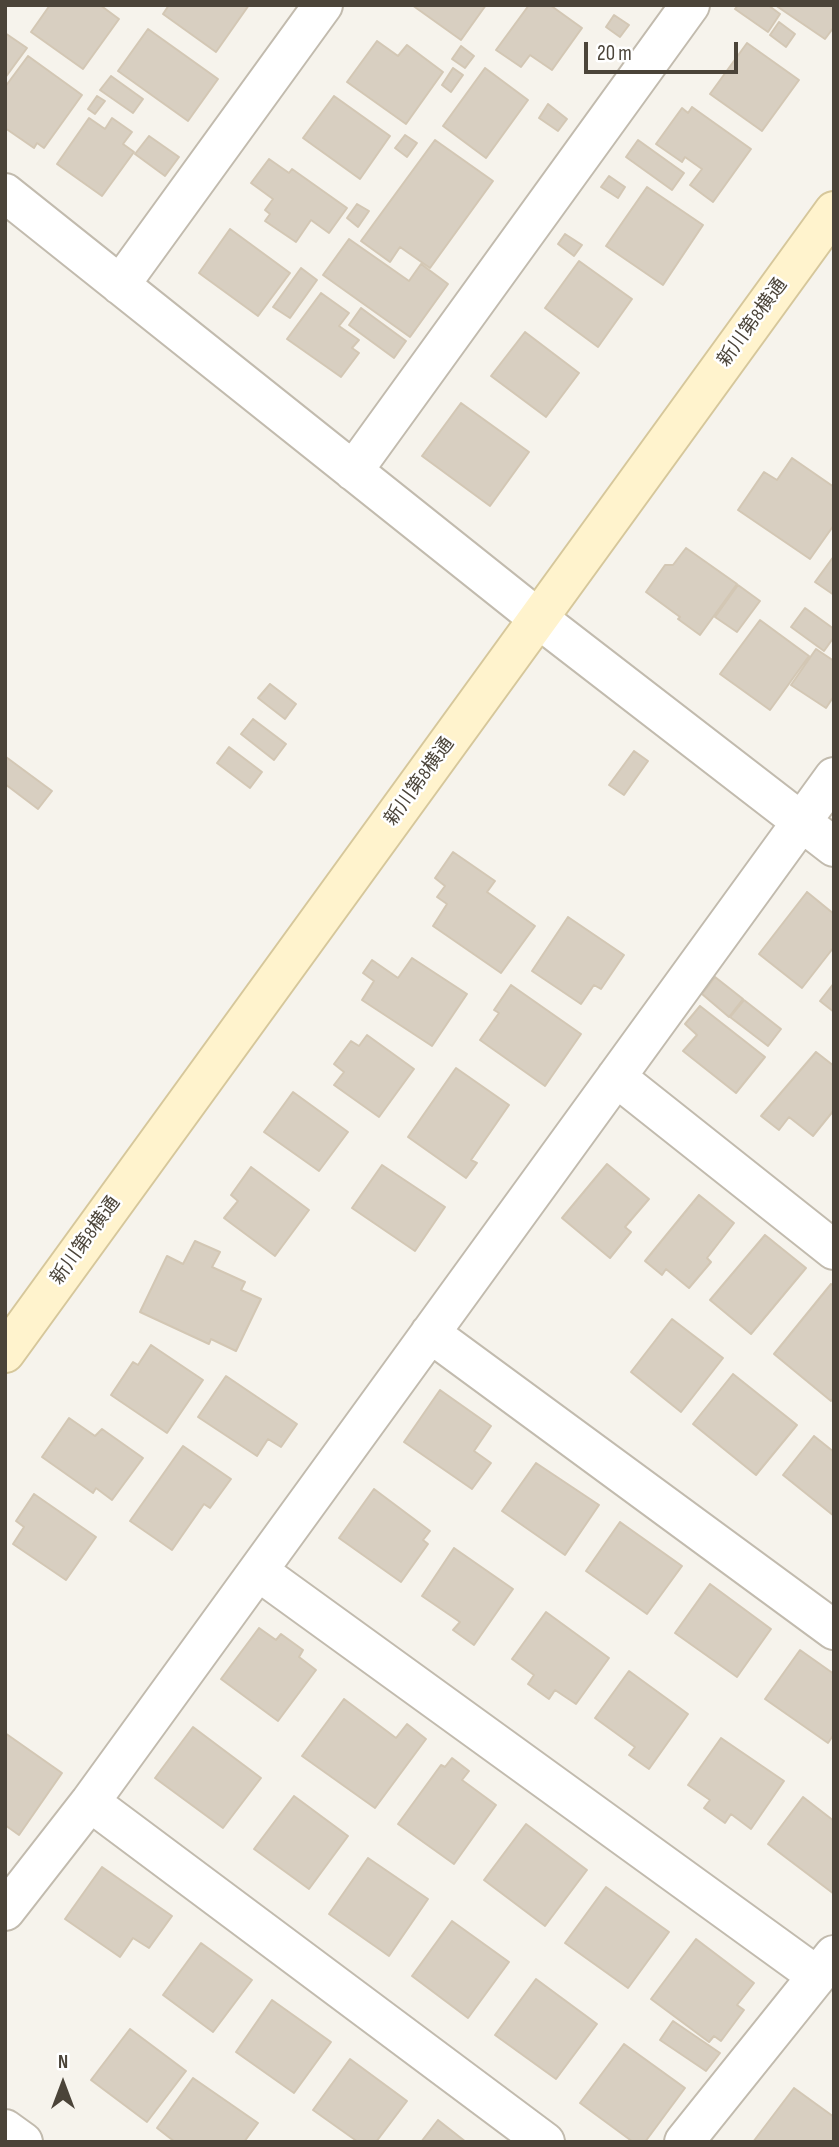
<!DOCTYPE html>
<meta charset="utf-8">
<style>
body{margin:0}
#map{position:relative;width:839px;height:2147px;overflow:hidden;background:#f6f3ec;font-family:"Sofia Sans Condensed",sans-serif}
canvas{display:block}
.frame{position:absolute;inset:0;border:7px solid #4b4439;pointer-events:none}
.north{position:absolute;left:28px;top:2049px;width:70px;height:70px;-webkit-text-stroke:5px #fff;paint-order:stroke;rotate:0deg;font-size:19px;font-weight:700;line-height:28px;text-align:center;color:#4b4439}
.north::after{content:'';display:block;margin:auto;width:24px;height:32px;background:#4b4439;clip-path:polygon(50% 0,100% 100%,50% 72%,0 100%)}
.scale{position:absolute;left:584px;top:42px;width:154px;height:32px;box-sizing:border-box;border:4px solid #4b4439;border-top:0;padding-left:9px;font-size:21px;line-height:24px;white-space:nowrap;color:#4b4439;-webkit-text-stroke:5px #fff;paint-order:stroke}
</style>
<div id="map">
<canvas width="839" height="2147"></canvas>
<div class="frame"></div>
<div class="north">N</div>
<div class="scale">20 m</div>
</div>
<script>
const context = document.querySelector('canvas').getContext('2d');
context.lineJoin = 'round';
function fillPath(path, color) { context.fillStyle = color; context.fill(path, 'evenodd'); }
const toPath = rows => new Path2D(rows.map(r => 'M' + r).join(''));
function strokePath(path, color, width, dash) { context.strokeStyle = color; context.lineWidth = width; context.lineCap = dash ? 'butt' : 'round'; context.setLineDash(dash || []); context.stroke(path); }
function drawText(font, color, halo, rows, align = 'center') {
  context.font = font + ' "Sofia Sans Condensed","Noto Sans JP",sans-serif'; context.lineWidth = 5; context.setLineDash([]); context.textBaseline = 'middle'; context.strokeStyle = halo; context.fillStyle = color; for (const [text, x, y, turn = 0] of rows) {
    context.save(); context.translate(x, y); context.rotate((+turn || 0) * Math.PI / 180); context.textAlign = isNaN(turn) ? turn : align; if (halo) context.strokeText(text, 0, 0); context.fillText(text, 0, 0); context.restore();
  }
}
const building = toPath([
 [50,5,100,5,119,19,83,69,31,32,50,5],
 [169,5,249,5,216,52,163,14,169,5],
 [412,5,486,5,461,40,412,5],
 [529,5,550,5,582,28,552,70,530,55,521,67,496,50,529,5],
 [738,5,768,5,780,14,768,32,735,9,738,5],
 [775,5,834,5,834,27,825,39,775,5],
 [614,15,629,25,620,37,606,27,614,15],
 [779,22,795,34,786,47,770,35,779,22],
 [148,29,218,79,188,121,118,71,148,29],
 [5,33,27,48,5,78,5,33],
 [377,41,398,56,407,45,443,72,406,124,347,82,377,41],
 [747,43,799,80,762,131,710,94,747,43],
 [461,46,474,56,465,68,452,59,461,46],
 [28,56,82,95,44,148,37,143,34,148,5,128,5,87,28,56],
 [453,68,463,75,451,92,442,85,453,68],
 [485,68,528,100,486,158,443,126,485,68],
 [111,76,143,99,133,113,100,90,111,76],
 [97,96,105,101,95,114,88,109,97,96],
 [334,96,390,136,360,179,303,138,334,96],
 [548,104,567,119,558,131,539,118,548,104],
 [692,107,751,149,713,202,690,185,702,169,685,157,682,162,656,144,682,108,688,113,692,107],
 [89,118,105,129,112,118,132,132,123,144,134,152,102,196,57,164,89,118],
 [405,135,417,143,407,157,395,148,405,135],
 [149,136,179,157,165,176,135,154,149,136],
 [435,140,493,181,430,268,400,247,390,262,361,241,435,140],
 [638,140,684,173,672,190,626,157,638,140],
 [269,159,289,173,292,169,347,208,329,233,311,220,296,242,265,221,270,214,265,210,273,199,251,183,269,159],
 [609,176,625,187,618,198,601,187,609,176],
 [647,187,703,225,663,285,606,246,647,187],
 [357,204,369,211,358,227,347,218,357,204],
 [230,229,290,273,258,316,199,273,230,229],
 [565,234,582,245,574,256,558,244,565,234],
 [349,239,409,281,421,264,448,284,410,337,323,275,349,239],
 [579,261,632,299,598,347,545,308,579,261],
 [301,268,317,280,290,318,273,307,301,268],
 [321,293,349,313,339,326,359,340,352,348,359,353,341,377,287,339,321,293],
 [361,308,406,341,394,358,349,325,361,308],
 [525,332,579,373,546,417,491,376,525,332],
 [461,403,529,452,490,506,422,456,461,403],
 [792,458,834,487,834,525,810,559,738,510,764,472,777,480,792,458],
 [686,548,737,584,700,635,678,619,680,617,646,592,665,565,673,565,686,548],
 [834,556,834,595,815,582,834,556],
 [738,585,760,601,737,632,715,617,738,585],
 [805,608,834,629,834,637,824,651,791,627,805,608],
 [760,620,809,656,770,710,720,674,760,620],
 [816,649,834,661,834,696,826,708,791,685,816,649],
 [270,684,296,704,285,719,258,698,270,684],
 [253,719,286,744,274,760,241,734,253,719],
 [229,747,262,772,250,788,217,763,229,747],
 [634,751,648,761,624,795,609,785,634,751],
 [6,757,52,791,38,809,5,784,6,757],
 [453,852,495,881,487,892,535,926,501,973,433,926,447,904,437,897,445,886,435,878,453,852],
 [807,892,834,914,834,947,802,988,759,954,807,892],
 [568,917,624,955,601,989,594,985,581,1004,532,971,568,917],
 [412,958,467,994,432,1046,362,1000,374,981,363,973,372,960,398,978,412,958],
 [715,977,743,999,729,1017,702,994,715,977],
 [834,983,834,1012,820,1001,834,983],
 [511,985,581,1034,545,1086,480,1040,499,1013,494,1010,511,985],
 [744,1000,781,1029,768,1046,730,1017,744,1000],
 [700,1006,765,1057,736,1093,683,1051,697,1035,685,1024,700,1006],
 [367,1035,414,1069,379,1117,334,1085,344,1072,334,1064,351,1041,359,1046,367,1035],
 [816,1052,834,1066,834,1110,813,1136,789,1117,779,1130,761,1116,816,1052],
 [456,1068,509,1105,471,1160,477,1163,466,1178,408,1137,456,1068],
 [293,1092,348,1132,319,1171,264,1132,293,1092],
 [607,1164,649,1199,625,1227,631,1232,610,1258,562,1218,607,1164],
 [382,1165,445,1207,415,1251,352,1208,382,1165],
 [251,1167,309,1210,275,1256,224,1218,238,1201,231,1195,251,1167],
 [699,1195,734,1223,707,1258,711,1262,689,1288,666,1269,662,1275,645,1261,699,1195],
 [765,1235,806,1268,751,1334,710,1300,765,1235],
 [195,1241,220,1252,212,1267,245,1282,241,1290,261,1299,236,1351,211,1339,209,1344,140,1312,167,1256,183,1264,195,1241],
 [831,1284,834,1286,834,1397,831,1401,774,1354,831,1284],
 [672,1319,723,1358,681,1412,631,1372,672,1319],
 [151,1345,203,1380,167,1433,111,1395,133,1362,138,1365,151,1345],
 [733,1374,797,1425,756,1475,693,1424,733,1374],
 [226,1376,297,1424,281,1447,268,1439,257,1456,198,1417,226,1376],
 [440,1390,491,1426,474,1451,491,1463,472,1489,404,1442,440,1390],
 [69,1418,95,1436,102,1429,143,1458,112,1500,96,1488,93,1493,42,1457,69,1418],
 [814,1436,834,1452,834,1516,783,1475,814,1436],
 [183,1446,231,1479,210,1508,204,1504,172,1550,130,1521,183,1446],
 [536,1463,599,1505,565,1555,502,1511,536,1463],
 [374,1489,430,1531,423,1540,428,1544,401,1582,339,1538,374,1489],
 [34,1494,96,1537,66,1580,13,1544,24,1527,16,1521,34,1494],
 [620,1522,682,1566,647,1614,586,1571,620,1522],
 [454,1548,513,1589,474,1645,453,1630,460,1622,422,1596,454,1548],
 [710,1584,771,1629,737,1677,675,1633,710,1584],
 [546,1612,609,1658,576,1704,555,1690,549,1699,528,1684,534,1675,512,1659,546,1612],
 [259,1628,276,1640,281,1634,303,1650,299,1657,316,1670,278,1721,221,1679,259,1628],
 [800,1650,834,1674,834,1734,828,1743,765,1699,800,1650],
 [629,1671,688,1714,649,1769,629,1755,635,1747,595,1718,629,1671],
 [344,1699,396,1738,407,1724,426,1739,375,1808,302,1756,344,1699],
 [193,1727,261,1778,223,1828,155,1778,193,1727],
 [5,1733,62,1773,19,1835,5,1825,5,1733],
 [721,1738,784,1781,751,1829,731,1814,725,1823,704,1808,710,1800,688,1785,721,1738],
 [452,1758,469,1771,462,1780,496,1805,454,1864,398,1824,441,1765,445,1767,452,1758],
 [294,1796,348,1836,309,1889,254,1849,294,1796],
 [803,1797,834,1821,834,1894,768,1844,803,1797],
 [526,1824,587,1870,545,1926,484,1880,526,1824],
 [368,1858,428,1899,389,1956,329,1914,368,1858],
 [102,1867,172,1916,149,1948,133,1938,120,1957,65,1919,102,1867],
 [606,1887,669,1932,628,1988,565,1943,606,1887],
 [452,1921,509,1962,468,2018,412,1976,452,1921],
 [696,1939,754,1983,737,2005,744,2010,721,2041,714,2036,709,2042,651,1999,696,1939],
 [201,1943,252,1980,213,2032,163,1995,201,1943],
 [536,1979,597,2024,556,2079,495,2035,536,1979],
 [272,2000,331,2042,294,2093,236,2052,272,2000],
 [673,2021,720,2053,706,2071,660,2040,673,2021],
 [130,2029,186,2071,147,2122,91,2080,130,2029],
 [624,2044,685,2088,645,2142,633,2142,580,2103,624,2044],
 [350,2059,407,2101,376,2142,358,2142,313,2110,350,2059],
 [193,2078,258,2123,244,2142,175,2142,157,2128,193,2078],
 [794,2088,834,2117,834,2142,753,2142,794,2088],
 [438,2120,466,2142,421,2142,438,2120]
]);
const street = toPath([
 [5,193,539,619,834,847],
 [120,285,323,5],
 [353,471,690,5],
 [616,1077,834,1250],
 [430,1333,834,1630],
 [258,1571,817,1976],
 [90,1802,545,2142],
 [5,1911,90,1802,834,777],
 [5,2129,23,2142],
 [684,2142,834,1955]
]);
const secondary = toPath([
 [5,1353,834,211]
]);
const streetNames = [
 ["新川第8横通",753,323,-54],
 ["新川第8横通",420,782,-54],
 ["新川第8横通",86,1241,-54]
];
fillPath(building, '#d8cfc1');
strokePath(building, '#d3c7b4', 2);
strokePath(street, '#c2bbae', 42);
strokePath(secondary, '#d6c79b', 42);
strokePath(street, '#fff', 38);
strokePath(secondary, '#fff3cd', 38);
drawText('19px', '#4b4439', '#fff', streetNames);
</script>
